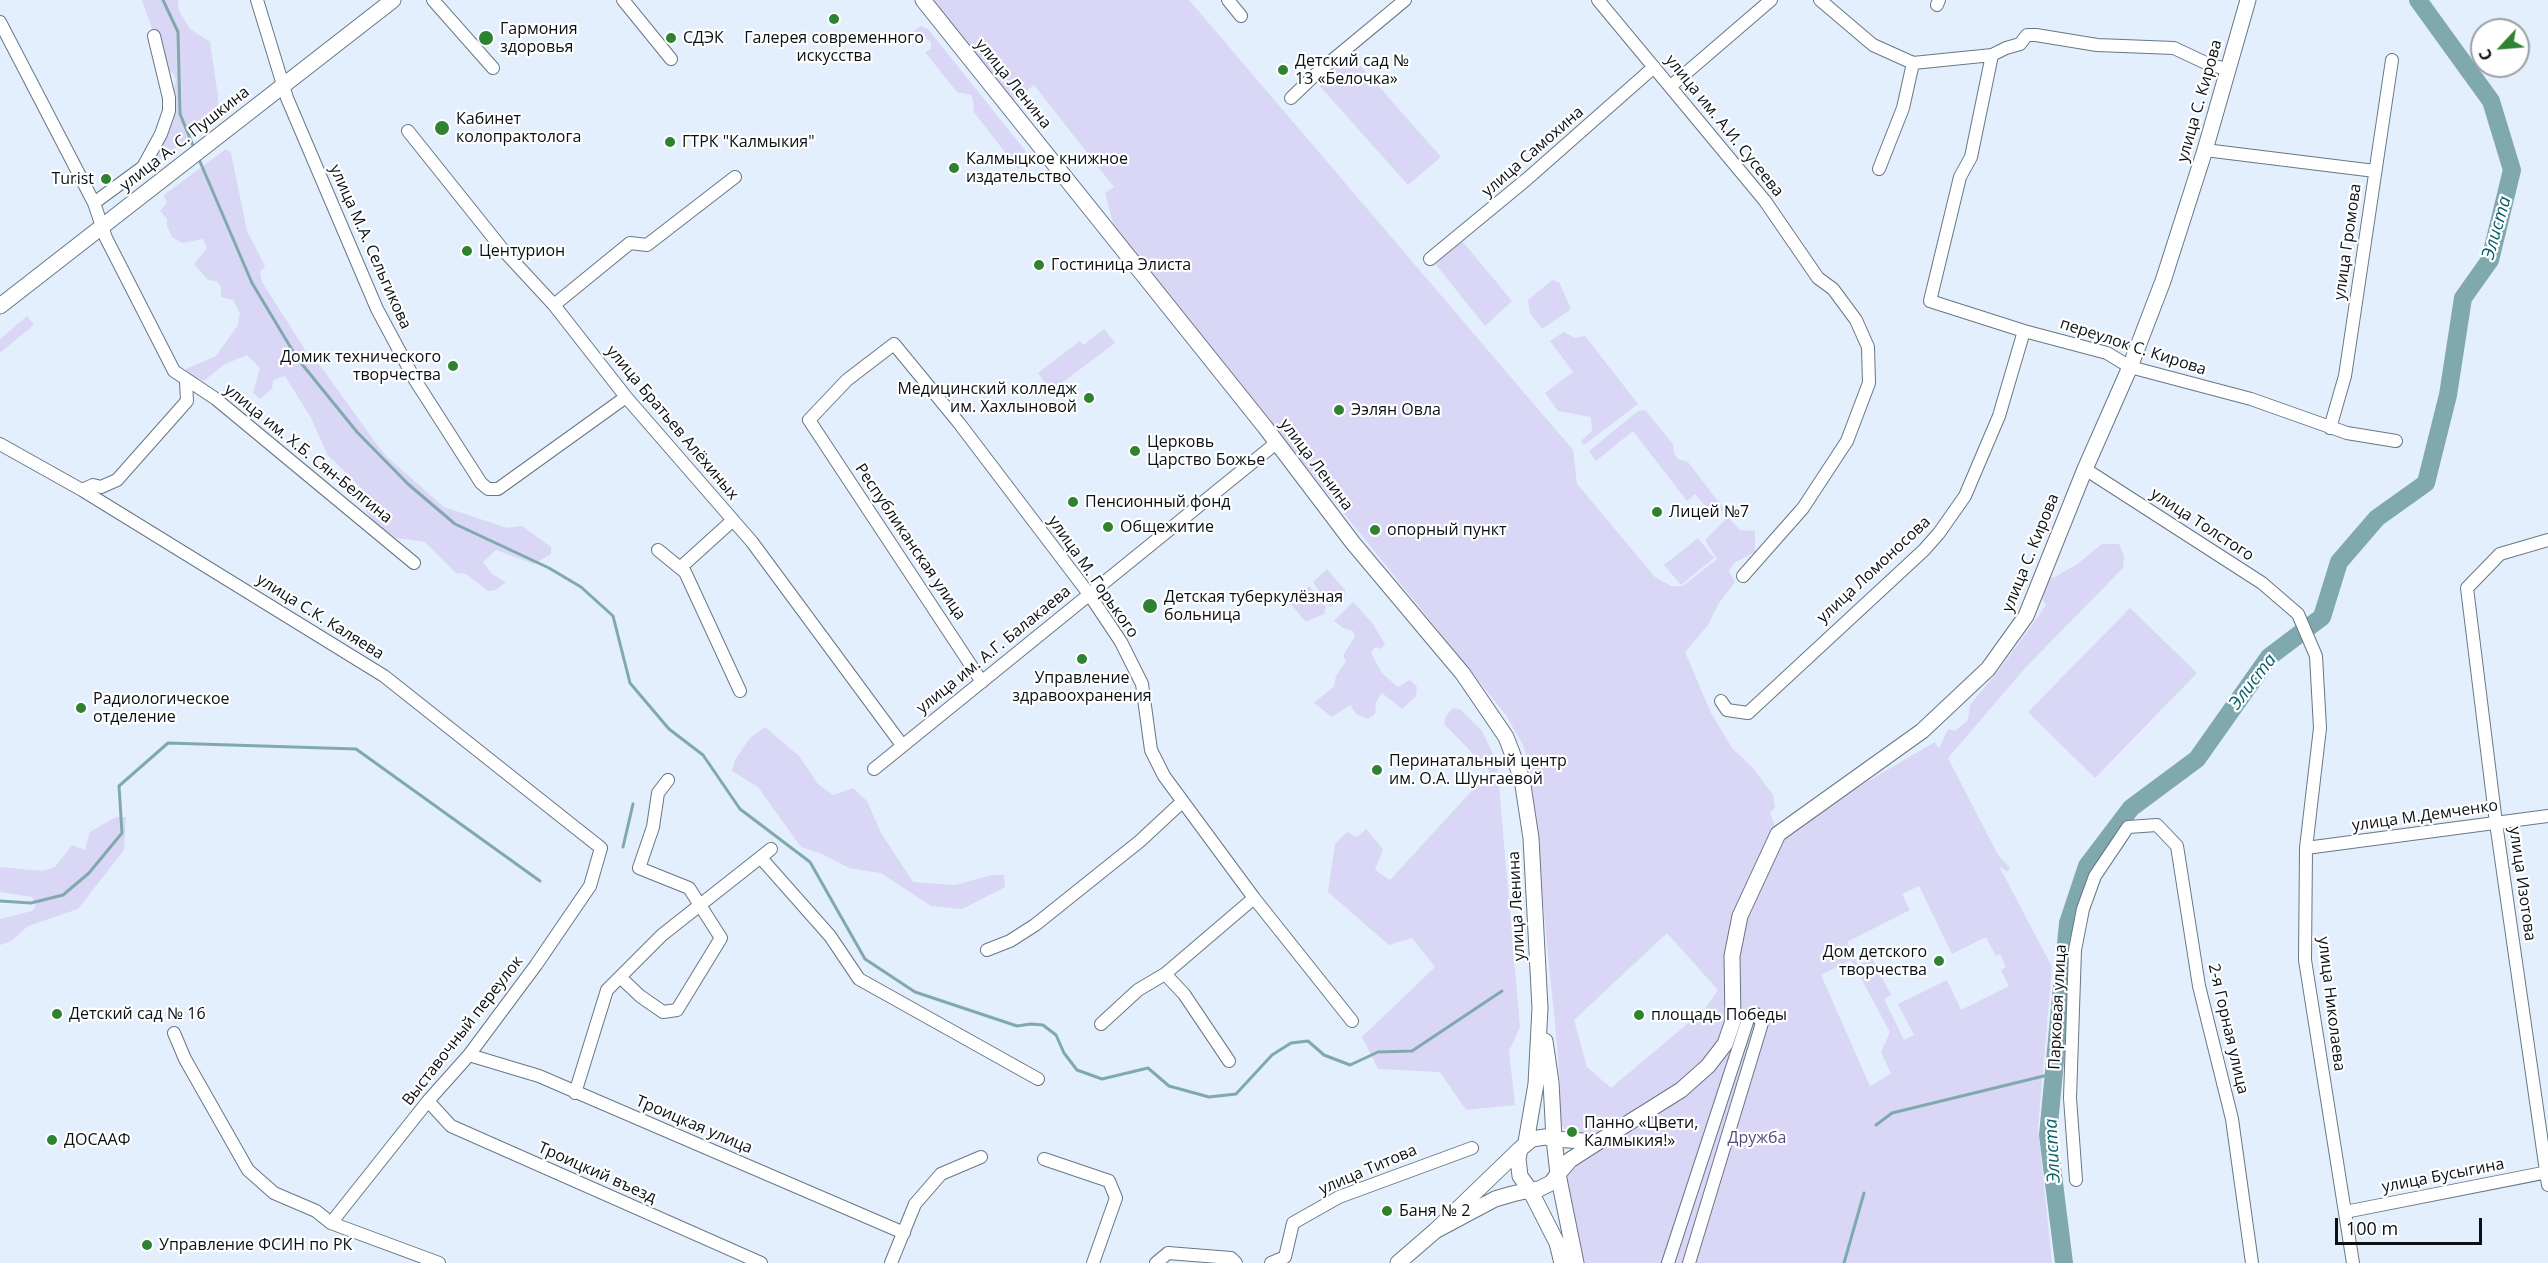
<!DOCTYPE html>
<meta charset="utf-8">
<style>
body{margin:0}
#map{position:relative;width:2548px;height:1263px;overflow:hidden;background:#e3effc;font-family:"Open Sans",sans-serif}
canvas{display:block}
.north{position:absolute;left:2470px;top:18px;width:60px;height:60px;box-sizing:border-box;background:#fff;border:2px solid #9d9fa1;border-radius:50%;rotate:244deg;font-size:16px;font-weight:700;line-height:24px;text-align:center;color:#0b1015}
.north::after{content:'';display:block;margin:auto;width:21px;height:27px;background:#2f8330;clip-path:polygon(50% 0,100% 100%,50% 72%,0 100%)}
.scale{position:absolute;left:2335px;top:1218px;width:147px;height:27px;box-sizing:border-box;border:3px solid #0b1015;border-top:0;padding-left:8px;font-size:18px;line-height:21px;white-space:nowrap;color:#0b1015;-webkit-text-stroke:4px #fff;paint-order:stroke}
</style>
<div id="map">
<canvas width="2548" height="1263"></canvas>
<div class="north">С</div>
<div class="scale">100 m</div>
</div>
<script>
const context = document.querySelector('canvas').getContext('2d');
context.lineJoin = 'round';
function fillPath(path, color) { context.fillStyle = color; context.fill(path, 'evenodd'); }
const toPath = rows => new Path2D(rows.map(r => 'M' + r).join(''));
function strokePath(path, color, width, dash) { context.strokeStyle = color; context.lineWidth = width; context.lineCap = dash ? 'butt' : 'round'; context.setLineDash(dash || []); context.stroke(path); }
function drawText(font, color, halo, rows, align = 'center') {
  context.font = font + ' "Open Sans",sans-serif'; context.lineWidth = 4.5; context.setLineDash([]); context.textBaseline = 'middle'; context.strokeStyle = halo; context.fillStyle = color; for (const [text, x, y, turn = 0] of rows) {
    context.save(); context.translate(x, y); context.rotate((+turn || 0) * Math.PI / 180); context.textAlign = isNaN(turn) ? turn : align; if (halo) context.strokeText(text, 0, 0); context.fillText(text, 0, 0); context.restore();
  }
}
const green = toPath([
 [142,0,178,0,179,11,190,29,210,42,218,96,218,107,206,124,151,167,176,81,174,74,166,69],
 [931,0,1189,0,1573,450,1577,484,1655,577,1671,586,1683,586,1717,559,1705,540,1728,517,1740,530,1755,531,1755,552,1734,563,1729,571,1735,582,1719,603,1708,625,1685,652,1711,713,1732,748,1753,768,1773,795,1775,807,1770,813,1778,834,1935,742,1939,749,1948,729,1955,731,1968,720,1970,705,2003,665,2046,605,2040,595,2046,579,2055,577,2076,565,2102,544,2119,544,2124,556,2123,568,2027,666,1948,758,1998,855,2010,868,2007,872,1999,866,2052,967,2038,1128,2052,1263,1580,1263,1563,1176,1595,1138,1574,1138,1558,1122,1560,1082,1556,1034,1529,763,1523,745,1506,715,1114,227,1105,193,1114,187,1034,85,1014,100],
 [1919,886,1952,954,1986,937,1996,956,2000,954,2006,967,2001,970,2009,986,1961,1010,1947,980,1898,1004,1914,1035,1904,1040,1884,999,1891,995,1872,958,1858,965,1847,942,1910,910,1902,894],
 [1667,933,1718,990,1704,1010,1611,1088,1587,1067,1574,1020],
 [1851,960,1890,1032,1881,1052,1891,1074,1870,1086,1821,975],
 [921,26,928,29,1031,158,1018,169,973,111,974,104,971,95,957,92,925,52,931,49,931,42,927,39,919,42,912,32],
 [1351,55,1441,157,1408,185,1318,84],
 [226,149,231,153,247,231,265,266,260,272,262,282,309,356,319,364,375,442,387,457,444,507,507,528,522,526,551,547,551,554,534,564,496,550,483,562,492,574,506,582,496,590,488,591,466,574,456,573,425,542,396,538,372,520,366,511,366,493,327,454,311,418,285,376,273,380,272,389,260,399,253,393,260,368,247,355,223,365,204,381,186,373,186,369,216,356,238,325,240,313,233,300,221,297,221,287,217,281,208,280,194,264,207,248,203,239,182,243,172,237,167,226,167,219,160,211,167,203,164,195],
 [1463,242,1512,301,1485,326,1433,261,1456,243],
 [1552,280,1559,282,1571,309,1542,329,1530,313,1528,300],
 [27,316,34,325,0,353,0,339],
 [1104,329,1115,343,1051,391,1038,373,1080,341,1083,345],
 [1564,332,1575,338,1585,336,1638,404,1584,445,1581,441,1592,431,1591,417,1558,411,1545,393,1573,372,1550,341],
 [1645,410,1673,444,1674,453,1678,459,1688,462,1724,509,1714,516,1695,494,1687,501,1633,431,1596,461,1589,451,1638,411],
 [1698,538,1714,558,1681,585,1664,565],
 [1327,569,1345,590,1345,593,1330,607,1313,582],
 [1309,586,1326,607,1324,614,1306,622,1289,602],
 [1353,602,1373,624,1385,644,1381,649,1375,647,1371,653,1382,673,1398,687,1410,680,1417,687,1416,696,1402,709,1382,693,1376,702,1375,714,1368,719,1356,714,1350,705,1332,717,1314,703,1334,686,1336,676,1346,661,1343,656,1355,636,1353,631,1343,628,1334,621],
 [2130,608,2197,673,2095,778,2028,712],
 [1453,708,1461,710,1482,731,1497,763,1520,1027,1509,1051,1515,1105,1466,1110,1440,1072,1378,1069,1362,1037,1435,967,1412,938,1389,945,1328,892,1335,844,1347,832,1357,837,1366,829,1383,849,1375,870,1390,880,1490,771,1444,724,1446,716],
 [765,727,799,756,818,784,833,795,853,788,867,801,881,833,913,882,955,885,992,875,1004,875,1005,887,962,909,931,906,881,873,849,868,822,854,801,847,758,787,732,771,735,760,750,738],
 [116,817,126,817,124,850,78,909,28,926,11,941,0,945,0,919,32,911,36,906,32,897,0,892,0,867,43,871,55,867,72,845,85,850,90,832]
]);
const stream = toPath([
 [163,0,178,32,180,114,194,148],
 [198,157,252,283,297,358,357,432,408,484,455,524,549,568,581,587,613,616,630,683,669,729,703,755,740,809,810,862,865,959,915,992,1017,1026,1031,1024,1043,1025,1056,1035,1064,1053,1077,1070,1102,1079,1148,1068,1169,1086,1209,1097,1236,1094,1272,1055,1291,1043,1308,1041,1324,1055,1350,1065,1378,1052,1412,1051,1502,991],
 [623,847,633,804],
 [0,901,31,903,63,895,89,873,122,833,119,786,168,743,356,749,540,881],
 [1876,1125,1892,1113,2052,1074],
 [1844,1263,1864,1193]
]);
const river = toPath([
 [2064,1263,2048,1135,2068,923,2087,866,2131,808,2197,759,2269,657,2322,617,2339,562,2377,518,2426,483,2448,395,2463,298,2490,260,2512,170,2491,101,2418,0]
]);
const minor = toPath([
 [257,0,287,98,377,309,415,380,481,483,488,489,498,489,626,397],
 [433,0,493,68],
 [623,0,671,59],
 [1228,0,1241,16],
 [1598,0,1765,201,1818,278,1833,289,1856,320,1868,347,1869,383,1847,441,1803,508,1743,576],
 [1820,0,1873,45,1913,63,1992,55,2006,48,2020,44,2027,35,2036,35,2097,45,2174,48,2210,65,2228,69],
 [1937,5,1939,0],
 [0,22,94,203,106,238,174,371,216,399,414,563],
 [1992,55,1971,157,1960,177,1930,301,2024,331,2107,353,2130,367,2251,399,2347,433,2396,441],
 [1671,86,1771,0],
 [1291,98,1317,73,1405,0],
 [408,131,504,251,554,305,626,397,752,542,902,745],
 [2205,150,2375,171],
 [1879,169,1903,108,1913,63],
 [94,203,143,167,161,134,169,111,169,98,154,36],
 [1430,259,1527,179,1654,67],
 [554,305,630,243,647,245,735,177],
 [2330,428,2345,376,2392,60],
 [0,444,82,490,384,676,601,848,590,886,536,965,469,1055,428,1101,331,1223],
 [2085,469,2262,583,2298,614,2316,656,2320,728,2306,848,2305,960,2353,1263],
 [82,490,93,485,101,487,117,480,187,401,186,381],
 [2548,540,2500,554,2467,588,2496,823,2548,1185],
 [658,550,685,572,740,691],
 [680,568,733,520],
 [982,682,809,420,847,380,894,344,959,423,1089,594,1121,642,1142,684,1151,750,1164,776,1254,898,1352,1021],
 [1721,701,1727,710,1748,713,1924,550,1939,533,1965,496,1999,416,2024,331],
 [874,769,1275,444],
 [2306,848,2548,816],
 [761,858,830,936,859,979,1038,1079],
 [987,950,1010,941,1035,925,1140,841,1182,802],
 [1165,974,1184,994,1229,1061],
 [620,977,640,996,663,1012,677,1010,721,938,689,888,639,868,653,827,658,793,668,780],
 [1101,1024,1138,990,1165,974,1254,898],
 [174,1033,185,1059,248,1170,274,1193,316,1211,331,1223,439,1263],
 [469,1055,539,1076,904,1233],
 [575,1093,607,990,662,935,771,849],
 [428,1101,451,1126,761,1263],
 [1044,1159,1109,1181,1116,1198,1093,1263],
 [2076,1180,2070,1098,2075,950,2083,909,2095,876,2128,827,2157,825,2177,846,2199,986,2232,1119,2252,1263],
 [2345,1212,2548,1172],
 [891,1263,915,1204,941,1174,981,1157],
 [1156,1263,1168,1253,1231,1258,1236,1263],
 [1271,1263,1285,1257,1293,1223,1339,1197,1472,1148],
 [1668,1263,1749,1016,1756,1014,1762,1023,1689,1263]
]);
const major = toPath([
 [923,0,1265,427,1353,543,1463,674,1506,737,1522,779,1531,838,1540,1008,1536,1084,1526,1142],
 [0,306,393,0],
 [1545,1041,1551,1082,1554,1139,1598,1142,1570,1160,1558,1174,1576,1263],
 [1598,1142,1681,1090,1708,1066,1725,1044,1733,1021,1732,956,1740,916,1778,834,1922,731,1988,669,2026,616,2085,469,2130,367,2163,281,2205,150,2248,0],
 [1435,1231,1495,1199,1512,1194,1530,1190,1539,1189,1551,1183,1558,1174,1554,1139,1545,1137,1532,1139,1520,1149,1518,1159,1520,1176,1530,1190,1557,1243,1562,1263],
 [1398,1263,1435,1231,1520,1149]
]);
const markers = [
 [834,19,6,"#2f8330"],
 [486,38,8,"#2f8330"],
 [671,38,6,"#2f8330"],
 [1283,70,6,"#2f8330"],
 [442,128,8,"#2f8330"],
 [670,142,6,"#2f8330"],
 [954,168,6,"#2f8330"],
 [106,179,6,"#2f8330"],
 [467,251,6,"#2f8330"],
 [1039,265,6,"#2f8330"],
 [453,366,6,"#2f8330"],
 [1089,398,6,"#2f8330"],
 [1339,410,6,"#2f8330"],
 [1135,451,6,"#2f8330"],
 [1073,502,6,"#2f8330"],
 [1657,512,6,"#2f8330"],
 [1108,527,6,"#2f8330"],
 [1375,530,6,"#2f8330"],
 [1150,606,8,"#2f8330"],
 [1082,659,6,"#2f8330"],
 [81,708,6,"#2f8330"],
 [1377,770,6,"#2f8330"],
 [1939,961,6,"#2f8330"],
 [57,1014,6,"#2f8330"],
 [1639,1015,6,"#2f8330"],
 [1572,1132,6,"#2f8330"],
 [52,1140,6,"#2f8330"],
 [1387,1211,6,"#2f8330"],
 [147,1245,6,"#2f8330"]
];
const poiNames = [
 ["Гармония",500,29],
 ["здоровья",500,47],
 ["СДЭК",683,38],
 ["Галерея современного",834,38,"center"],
 ["искусства",834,56,"center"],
 ["Детский сад №",1295,61],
 ["13 «Белочка»",1295,79],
 ["Кабинет",456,119],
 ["колопрактолога",456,137],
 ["ГТРК \"Калмыкия\"",682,142],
 ["Калмыцкое книжное",966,159],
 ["издательство",966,177],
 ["Turist",94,179,"right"],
 ["Центурион",479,251],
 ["Гостиница Элиста",1051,265],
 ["Домик технического",441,357,"right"],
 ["творчества",441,375,"right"],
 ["Медицинский колледж",1077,389,"right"],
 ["им. Хахлыновой",1077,407,"right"],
 ["Ээлян Овла",1351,410],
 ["Церковь",1147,442],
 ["Царство Божье",1147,460],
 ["Пенсионный фонд",1085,502],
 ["Лицей №7",1669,512],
 ["Общежитие",1120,527],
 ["опорный пункт",1387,530],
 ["Детская туберкулёзная",1164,597],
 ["больница",1164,615],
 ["Управление",1082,678,"center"],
 ["здравоохранения",1082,696,"center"],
 ["Радиологическое",93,699],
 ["отделение",93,717],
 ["Перинатальный центр",1389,761],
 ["им. О.А. Шунгаевой",1389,779],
 ["Дом детского",1927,952,"right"],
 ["творчества",1927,970,"right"],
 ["Детский сад № 16",69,1014],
 ["площадь Победы",1651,1015],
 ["Панно «Цвети,",1584,1123],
 ["Калмыкия!»",1584,1141],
 ["ДОСААФ",64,1140],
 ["Баня № 2",1399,1211],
 ["Управление ФСИН по РК",159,1245]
];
const streetNames = [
 ["улица Ленина",1013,84,51],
 ["улица С. Кирова",2200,101,-74],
 ["улица им. А.И. Сусеева",1724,126,51],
 ["улица А. С. Пушкина",185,139,-38],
 ["улица Самохина",1533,152,-41],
 ["улица Громова",2348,242,-82],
 ["улица М.А. Сельгикова",370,247,66],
 ["переулок С. Кирова",2133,347,18],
 ["улица Братьев Алёхиных",672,423,50],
 ["улица им. Х.Б. Сян-Белгина",308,454,39],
 ["улица Ленина",1316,465,53],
 ["улица Толстого",2202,525,33],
 ["Республиканская улица",910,542,56],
 ["улица С. Кирова",2031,553,-68],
 ["улица Ломоносова",1874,570,-43],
 ["улица М. Горького",1093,577,55],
 ["улица С.К. Каляева",320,617,32],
 ["улица им. А.Г. Балакаева",994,650,-39],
 ["улица М.Демченко",2425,816,-8],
 ["улица Изотова",2522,884,82],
 ["улица Ленина",1517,906,-93],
 ["улица Николаева",2331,1004,83],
 ["Парковая улица",2058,1007,-87],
 ["2-я Горная улица",2228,1029,77],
 ["Выставочный переулок",463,1031,-52],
 ["Троицкая улица",694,1125,23],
 ["улица Титова",1368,1170,-23],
 ["Троицкий въезд",597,1173,24],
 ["улица Бусыгина",2443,1176,-11]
];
const parkNames = [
 ["Дружба",1757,1138]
];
const waterNames = [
 ["Элиста",2497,228,-74],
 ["Элиста",2253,682,-52],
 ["Элиста",2053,1151,-93]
];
fillPath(green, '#dad6f5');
strokePath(stream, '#80a9ae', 3);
strokePath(river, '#80a9ae', 18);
strokePath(minor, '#697785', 14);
strokePath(major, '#697785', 17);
strokePath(minor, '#fff', 12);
strokePath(major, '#fff', 15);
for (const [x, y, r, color] of markers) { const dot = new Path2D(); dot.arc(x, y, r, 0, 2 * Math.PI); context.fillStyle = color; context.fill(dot); strokePath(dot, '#fff', 2); }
drawText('16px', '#0b1015', '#fff', poiNames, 'left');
drawText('16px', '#0b1015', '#fff', streetNames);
drawText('16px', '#544d7a', '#fff', parkNames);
drawText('italic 18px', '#065f69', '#fff', waterNames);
</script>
